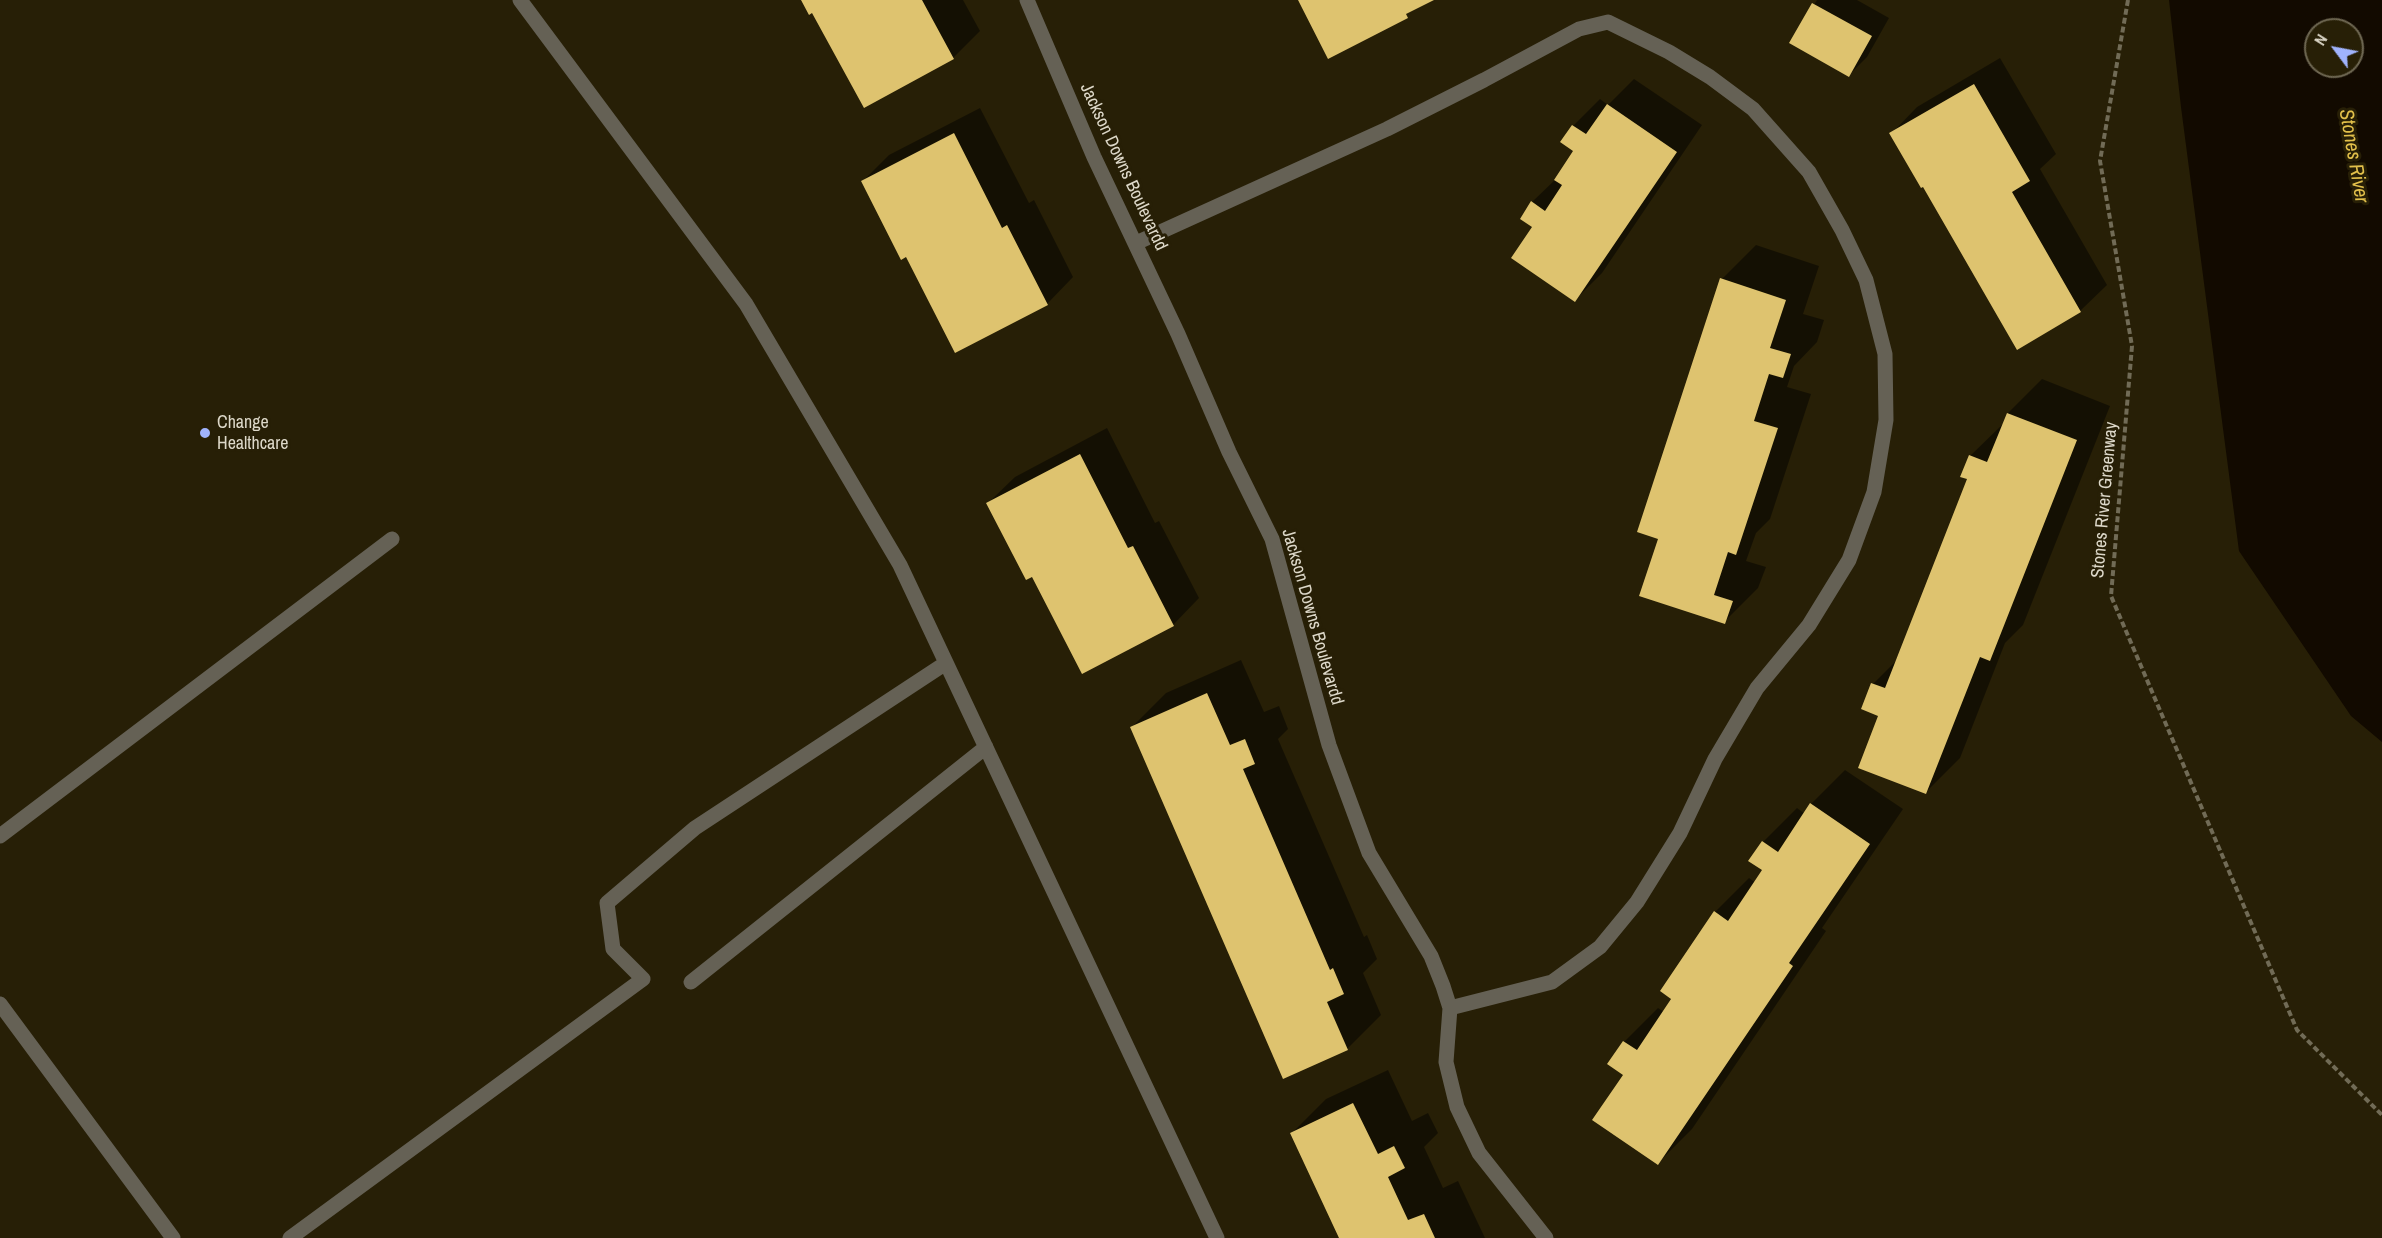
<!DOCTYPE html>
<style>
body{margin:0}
#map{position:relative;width:2382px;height:1238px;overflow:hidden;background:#271f06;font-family:"Archivo Narrow",sans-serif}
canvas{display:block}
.north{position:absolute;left:2304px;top:18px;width:60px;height:60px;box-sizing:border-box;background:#271f06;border:2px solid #706954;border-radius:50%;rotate:302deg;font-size:16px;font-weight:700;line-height:24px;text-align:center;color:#ddd8c9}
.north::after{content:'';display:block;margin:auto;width:21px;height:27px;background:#a0b3fd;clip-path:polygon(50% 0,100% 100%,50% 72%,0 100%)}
</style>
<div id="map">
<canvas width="2382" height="1238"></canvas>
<div class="north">N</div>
</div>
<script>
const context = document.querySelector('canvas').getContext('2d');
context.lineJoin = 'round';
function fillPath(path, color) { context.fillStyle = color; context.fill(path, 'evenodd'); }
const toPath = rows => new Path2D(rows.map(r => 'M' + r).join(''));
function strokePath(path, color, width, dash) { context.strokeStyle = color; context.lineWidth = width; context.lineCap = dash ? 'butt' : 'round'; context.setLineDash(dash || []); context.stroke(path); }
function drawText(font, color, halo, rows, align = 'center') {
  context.font = font + ' "Archivo Narrow",sans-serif'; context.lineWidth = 6; context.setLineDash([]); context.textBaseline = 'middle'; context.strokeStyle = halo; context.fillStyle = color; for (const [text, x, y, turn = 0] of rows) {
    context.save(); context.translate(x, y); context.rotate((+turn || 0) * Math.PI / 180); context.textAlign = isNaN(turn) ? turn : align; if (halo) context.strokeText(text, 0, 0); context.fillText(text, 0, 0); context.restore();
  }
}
const water = toPath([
 [2169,0,2382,0,2382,742,2351,716,2239,551,2181,107],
 [2316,30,2352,30,2352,66,2316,66]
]);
const shadow = toPath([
 [802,0,963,0,980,31,953,58,813,11],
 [1817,0,1857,0,1889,18,1867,57,1849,75,1791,42],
 [2000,58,2056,154,2040,169,2107,285,2080,311,1924,185,1891,134,1917,107],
 [1634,79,1702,125,1602,273,1575,300,1534,227,1532,202,1558,177,1575,151,1562,142,1573,126,1600,99,1608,105],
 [980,108,1029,203,1034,200,1073,277,1047,304,907,255,863,181,889,155],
 [1756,245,1819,266,1803,314,1824,320,1817,342,1794,366,1787,387,1811,394,1770,519,1756,533,1746,561,1766,567,1758,588,1724,622,1660,538,1722,279],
 [2042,379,2110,406,2023,625,2005,643,1960,758,1926,792,1880,715,1863,708,1873,684,1898,659,1969,478,1970,456,2005,422,2008,413],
 [1107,428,1155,523,1159,521,1199,598,1173,625,988,503,1015,477],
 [1241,660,1264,712,1279,706,1288,729,1278,739,1364,937,1367,935,1377,959,1363,973,1381,1015,1347,1049,1132,727,1166,693],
 [1845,770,1903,809,1822,928,1826,931,1692,1129,1658,1163,1624,1042,1658,1008,1664,1012,1715,912,1749,878,1756,883,1764,870,1763,842,1797,808,1805,814,1811,804],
 [1388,1070,1412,1121,1428,1113,1438,1133,1424,1147,1443,1188,1458,1181,1485,1238,1341,1238,1292,1133,1326,1099]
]);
const building = toPath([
 [801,0,922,0,954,59,864,108,812,13,809,15],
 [1298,0,1434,0,1406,14,1408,18,1328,59],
 [1812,3,1872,36,1849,77,1789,43],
 [1974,84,2030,181,2012,192,2081,312,2017,350,1923,187,1921,188,1889,133],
 [1607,104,1677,152,1575,302,1511,258,1532,227,1520,219,1531,201,1545,211,1562,185,1554,180,1573,151,1560,142,1572,125,1586,134],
 [954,133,1002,228,1007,225,1048,305,955,353,906,257,901,260,861,181],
 [1720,278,1786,300,1770,348,1791,354,1783,378,1769,374,1754,421,1778,428,1736,555,1728,552,1714,595,1733,601,1725,624,1639,596,1658,539,1637,532],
 [2007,413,2077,440,1990,661,1980,657,1926,794,1858,768,1878,716,1861,709,1871,683,1885,688,1967,479,1960,477,1969,455,1987,462],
 [1080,454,1128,548,1133,546,1174,626,1082,674,1032,577,1026,580,986,503],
 [1207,693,1230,745,1245,739,1255,764,1243,769,1330,970,1333,968,1344,994,1327,1002,1348,1050,1283,1079,1130,727],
 [1810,803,1870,844,1789,963,1793,966,1658,1165,1592,1120,1623,1075,1607,1064,1623,1041,1637,1050,1671,999,1660,991,1714,911,1728,921,1762,870,1748,861,1762,841,1778,852],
 [1353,1103,1378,1154,1394,1146,1405,1168,1388,1177,1408,1220,1424,1214,1435,1238,1339,1238,1290,1133]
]);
const path = toPath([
 [2128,0,2100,161,2132,346,2111,596,2297,1030,2382,1115]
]);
const service = toPath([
 [520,0,746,304,900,565,1217,1238],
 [0,836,392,539],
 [691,982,986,747],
 [0,1004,173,1238],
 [290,1238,643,979,613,949,607,903,695,828,946,663]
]);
const minor = toPath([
 [1027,0,1094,157,1178,334,1229,452,1272,539,1329,745,1369,853,1431,956,1443,986,1450,1008,1446,1062,1457,1107,1479,1153,1546,1238],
 [1136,243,1387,129,1484,80,1579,29,1608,22,1669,52,1710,77,1753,109,1809,172,1842,230,1866,280,1885,354,1886,420,1874,492,1849,560,1809,625,1757,688,1715,759,1680,833,1637,902,1600,947,1552,982,1450,1008]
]);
const markers = [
 [205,433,6,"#a0b3fd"]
];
const streetNames = [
 ["Jackson Downs Boulevardd",1123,167,65],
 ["Stones River Greenway",2105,500,-85],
 ["Jackson Downs Boulevardd",1312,617,74]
];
const poiNames = [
 ["Change",217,423],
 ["Healthcare",217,444]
];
const waterNames = [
 ["Stones River",2353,156,80]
];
fillPath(water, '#120a00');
fillPath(shadow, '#0007');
fillPath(building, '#dec36f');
strokePath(path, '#716b56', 4, [6, 3]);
strokePath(service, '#656155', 15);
strokePath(minor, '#656155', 15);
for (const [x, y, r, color] of markers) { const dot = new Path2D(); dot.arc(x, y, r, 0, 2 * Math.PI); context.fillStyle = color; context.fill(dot); strokePath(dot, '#271f06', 2); }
drawText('18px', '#ddd8c9', '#271f06', streetNames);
drawText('18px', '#ddd8c9', '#271f06', poiNames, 'left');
drawText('italic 20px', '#e2c04b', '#271f06', waterNames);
</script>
